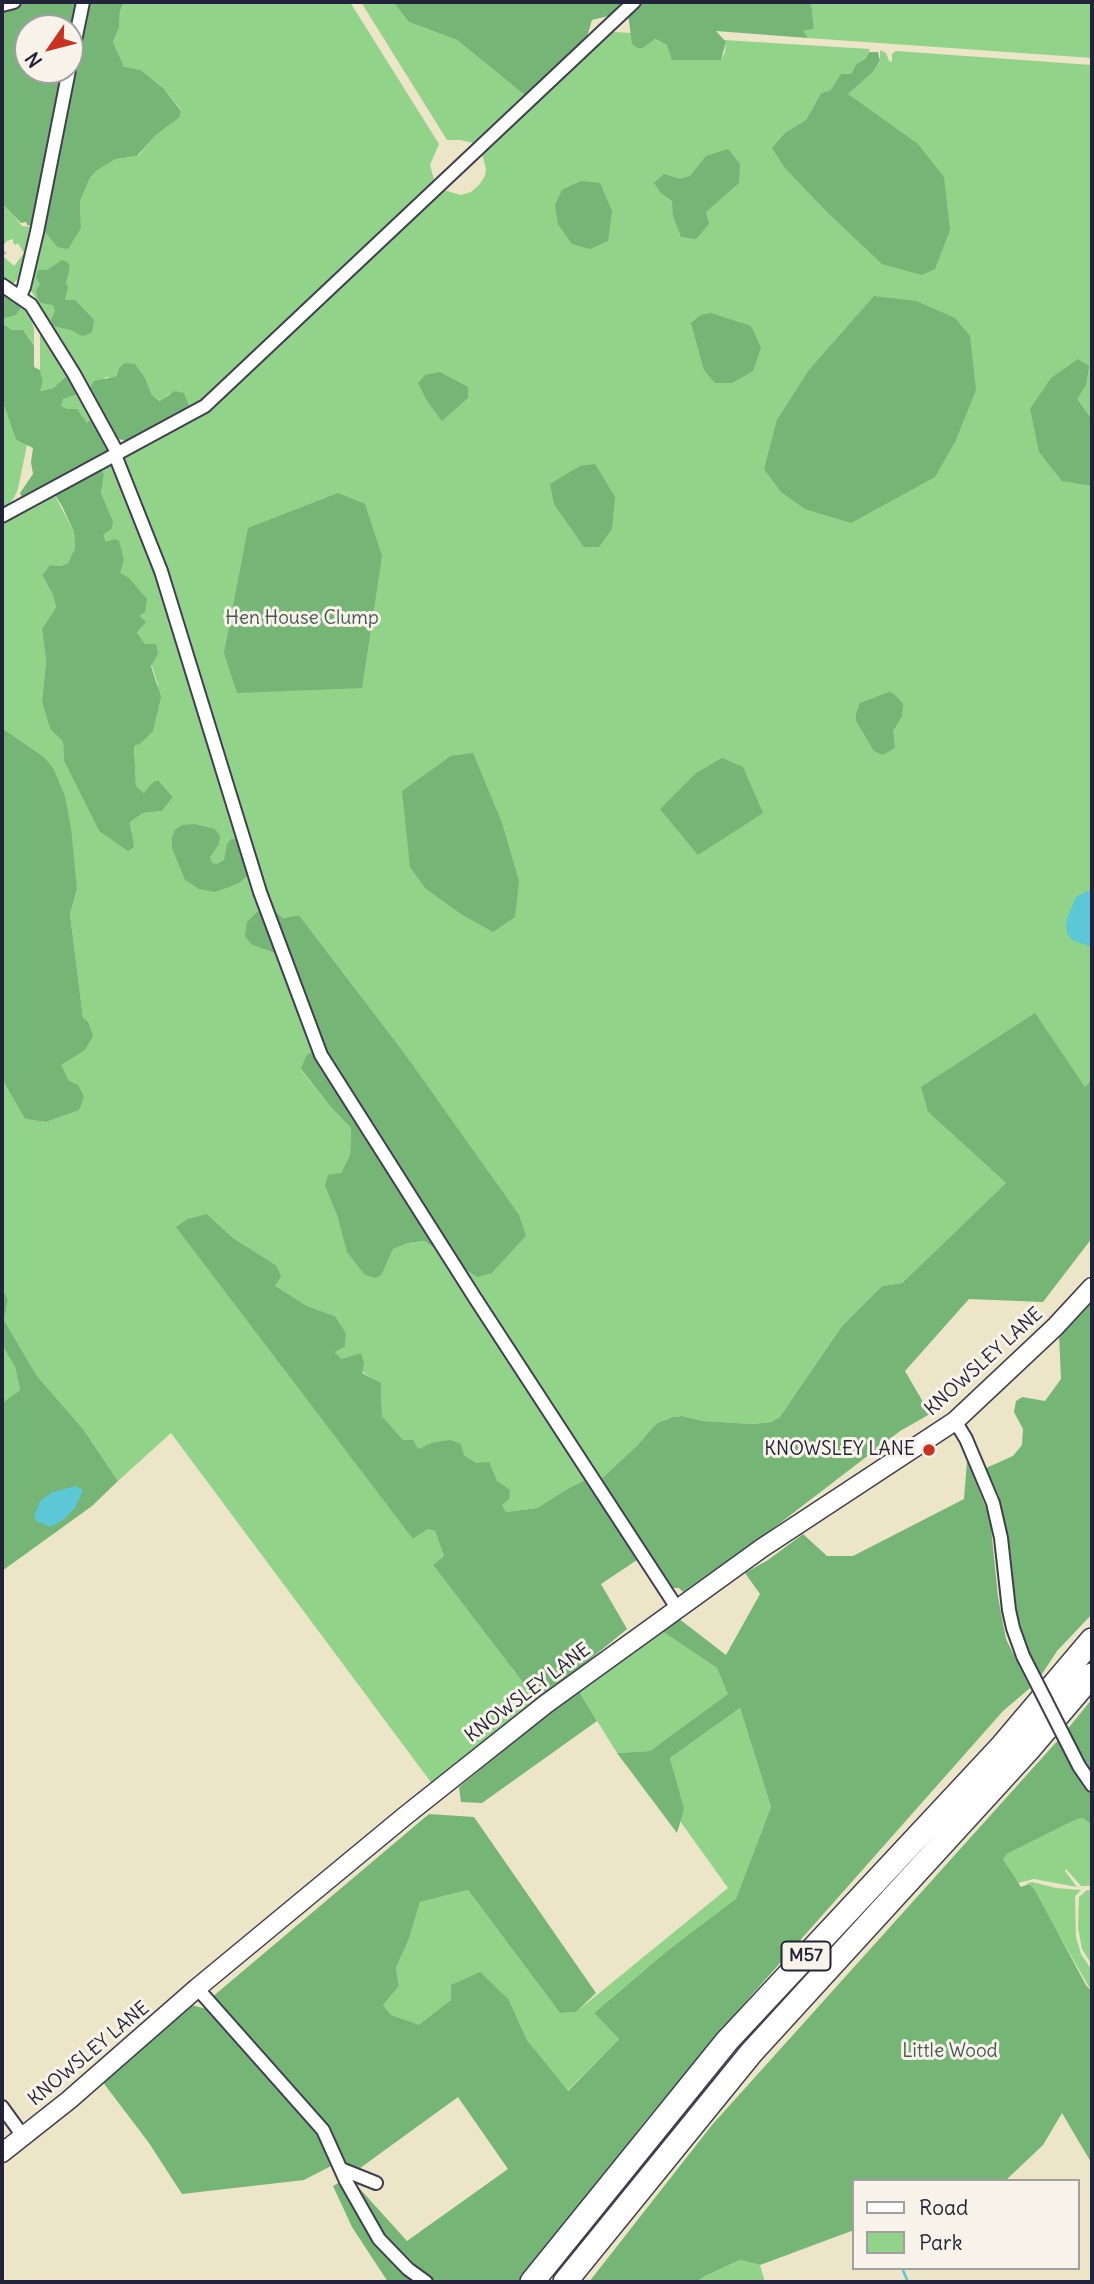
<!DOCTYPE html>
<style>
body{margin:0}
#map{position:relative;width:1094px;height:2284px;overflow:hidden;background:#ece5c8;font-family:Delius,sans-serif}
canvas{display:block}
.frame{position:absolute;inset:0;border:4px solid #22223b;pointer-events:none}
.legend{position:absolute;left:852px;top:2179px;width:228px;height:91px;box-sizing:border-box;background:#f7f3e8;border:2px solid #a29fa3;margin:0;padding:9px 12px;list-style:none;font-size:21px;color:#22223b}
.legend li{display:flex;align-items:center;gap:14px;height:35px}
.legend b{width:35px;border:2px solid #a29fa3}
.north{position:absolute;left:14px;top:14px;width:70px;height:70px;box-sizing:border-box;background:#f7f3e8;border:2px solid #a29fa3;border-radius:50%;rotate:235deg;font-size:19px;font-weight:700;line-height:28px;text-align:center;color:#22223b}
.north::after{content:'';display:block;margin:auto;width:24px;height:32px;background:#c8321e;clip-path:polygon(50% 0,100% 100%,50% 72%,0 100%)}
</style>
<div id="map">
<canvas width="1094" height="2284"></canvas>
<div class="frame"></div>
<ul class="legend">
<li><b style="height:9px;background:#fff"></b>Road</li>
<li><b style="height:19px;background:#92d38a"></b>Park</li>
</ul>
<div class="north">N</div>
</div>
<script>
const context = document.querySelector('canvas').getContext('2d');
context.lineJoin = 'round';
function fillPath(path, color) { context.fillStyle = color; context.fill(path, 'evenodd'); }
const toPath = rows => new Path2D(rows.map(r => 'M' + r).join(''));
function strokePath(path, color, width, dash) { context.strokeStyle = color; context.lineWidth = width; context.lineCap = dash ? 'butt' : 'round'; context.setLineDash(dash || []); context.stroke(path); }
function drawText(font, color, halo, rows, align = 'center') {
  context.font = font + ' Delius,sans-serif'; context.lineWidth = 6; context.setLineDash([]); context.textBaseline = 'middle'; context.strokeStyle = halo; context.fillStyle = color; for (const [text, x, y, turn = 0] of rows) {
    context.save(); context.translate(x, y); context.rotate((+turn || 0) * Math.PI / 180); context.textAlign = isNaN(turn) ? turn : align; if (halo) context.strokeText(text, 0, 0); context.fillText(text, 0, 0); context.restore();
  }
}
const green = toPath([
 [124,2,350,2,439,144,430,165,435,183,191,413,169,394,161,401,152,395,145,378,106,377,89,390,30,289,41,227,57,247,81,228,80,201,90,178,96,171,116,159,138,156,156,135,179,118,181,110,164,89,141,70,124,68,113,42,119,28,120,11],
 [361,2,393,2,409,22,457,40,527,97,478,144,460,140,447,140],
 [811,2,1092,2,1092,58,808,38,802,31,814,29],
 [615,32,631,33,633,44,643,48,654,39,667,45,721,60,725,52,726,42,724,40,870,49,865,59,856,64,851,74,831,90,821,93,806,120,786,132,917,143,847,94,873,72,880,62,880,50,886,53,889,61,892,62,892,54,896,51,1092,65,1092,1079,1085,1087,928,1112,1006,1183,902,1283,882,1286,842,1326,779,1418,771,1422,752,1424,703,1421,682,1416,673,1417,657,1423,638,1446,598,1482,457,1263,492,1273,526,1236,402,1050,299,915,283,918,272,910,122,460,124,456,188,422,440,189,461,195,471,192,479,185,485,176,486,169,481,150,608,33],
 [3,202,22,226,35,227,22,276,11,285,2,283,2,249,7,253,3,256,14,266,24,253,18,243,15,245,13,242,13,239,7,241,2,247],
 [18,301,29,311,34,329,34,344,23,330,12,330,5,325,2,326,2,319,16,315],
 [40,330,69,374,53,388,39,391,43,381,40,370],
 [79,390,93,416,87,423,60,406,63,399],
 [2,400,16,440,27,445,18,489,14,498,2,511],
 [110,463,115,465,139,520,264,911,252,945,275,953,314,1050,301,1070,329,1105,351,1128,350,1155,341,1173,325,1186,338,1218,382,1274,393,1249,408,1243,424,1241,446,1256,589,1478,569,1488,537,1508,506,1512,502,1505,497,1481,476,1463,464,1455,431,1443,418,1449,403,1440,382,1416,381,1384,342,1359,335,1352,345,1347,346,1333,335,1316,307,1306,274,1286,276,1265,233,1238,207,1214,413,1539,428,1529,435,1531,444,1556,433,1565,538,1702,433,1785,171,1433,118,1481,83,1429,37,1376,4,1320,8,1299,2,1289,2,1079,25,1119,46,1122,78,1110,69,1081,60,1065,84,1050,83,1019,70,914,77,889,65,796,44,757,2,728,2,520,53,492,74,532,75,548,68,563,61,566,50,565,42,575,53,595,56,607,42,629,46,661,42,702,50,729,63,742,64,761,99,831,132,831,130,822,143,813,162,811,173,797,158,780,144,793,136,786,134,746,158,685,145,644,137,632,139,615,102,535,113,521,101,493,104,476,100,467],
 [2,1345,15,1367,20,1390,2,1403],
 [659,1629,717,1668,729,1694,650,1751,617,1753,578,1690],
 [740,1708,771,1807,736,1900,667,1951,594,2013,619,2039,567,2091,527,2040,509,2000,452,2000,419,2026,391,2015,383,2005,399,1986,396,1968,409,1939,420,1902,468,1890,560,2013,576,2012,728,1888,680,1821,683,1809,670,1758],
 [1083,1818,1092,1825,1092,1886,1081,1886,1066,1869,1065,1871,1077,1887,1034,1879,1018,1883,1003,1859,1007,1854,1077,1819],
 [1032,1882,1056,1888,1081,1890,1075,1896,1076,1937,1081,1954,1092,1970,1092,1992,1029,1884,1026,1884],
 [1087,1890,1092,1890,1092,1965,1082,1949,1078,1928,1079,1897],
 [740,2260,760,2265,765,2282,696,2282,705,2276]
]);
const forest = toPath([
 [2,2,124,2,120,11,119,28,113,42,124,67,141,70,164,89,181,111,179,118,156,135,137,156,116,159,96,171,90,178,80,201,81,228,68,249,57,247,41,227,27,225,26,222,21,223,2,203],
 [28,28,70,28,70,70,28,70],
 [393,2,630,2,612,15,592,20,585,43,527,97,457,40,409,22],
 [641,2,811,2,814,29,803,31,808,38,716,31,726,42,721,60,672,60,667,45,655,39,643,48,638,48,632,44,628,14],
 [869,52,878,52,880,61,873,72,848,94,917,143,944,177,950,230,935,269,922,275,882,264,828,213,785,168,772,148,786,132,806,120,821,93,831,90,841,74,851,74,856,64,865,59],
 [728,149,740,164,739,183,706,212,709,224,696,239,681,237,673,216,672,201,661,193,654,183,664,174,680,179,690,176,706,156],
 [581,181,600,183,612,211,608,241,590,249,572,244,558,224,555,205,562,190],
 [62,260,67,262,70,266,66,283,68,287,65,300,75,300,94,320,92,332,87,335,82,336,71,330,53,326,51,320,55,311,53,305,41,303,38,299,36,291,40,284,36,278,38,270,47,270],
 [2,283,21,307,16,315,2,319],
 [874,296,916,301,955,318,970,336,976,390,955,442,935,477,851,523,805,509,781,492,764,469,777,420,809,370],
 [711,313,751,326,761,348,753,371,732,383,715,383,704,370,691,323,701,315],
 [5,325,12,330,23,330,34,345,34,367,40,370,43,381,40,391,53,388,69,374,82,386,75,395,63,399,61,406,67,409,77,409,87,423,93,416,89,390,94,381,117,376,119,368,125,363,135,364,145,378,152,395,160,401,175,391,184,393,190,409,129,442,115,438,114,450,101,469,104,475,101,493,113,521,112,528,103,535,106,542,115,539,119,541,124,560,120,573,129,578,147,599,145,612,139,616,146,622,137,632,145,644,156,644,158,654,151,666,161,697,153,731,141,743,134,746,136,786,144,793,151,784,158,780,173,797,162,811,143,813,130,822,134,847,128,851,99,831,64,761,63,742,50,729,42,702,46,661,42,629,56,607,53,595,42,575,50,565,61,566,68,563,75,548,74,532,62,506,50,487,24,502,20,493,33,474,31,462,33,448,16,440,2,400,2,326],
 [1078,359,1089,366,1086,385,1077,399,1092,420,1092,486,1062,481,1039,452,1030,409,1051,378],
 [440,372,468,387,468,398,442,421,427,401,418,383,425,375],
 [595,464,615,497,612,529,599,547,584,547,554,504,550,484,580,466],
 [338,493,365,504,382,556,362,688,237,693,224,653,248,528],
 [889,692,894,694,903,704,902,716,893,731,895,748,883,755,874,751,856,721,856,714,860,703],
 [2,728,44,757,53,768,65,796,71,828,77,889,70,914,83,1018,88,1022,93,1036,85,1050,61,1065,69,1081,78,1085,84,1097,79,1110,46,1122,25,1119,2,1079],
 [473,753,502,823,519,881,515,917,493,932,461,914,425,888,410,867,402,791,451,756],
 [722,758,743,767,763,813,698,855,660,809,696,773],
 [194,824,215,829,220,836,219,844,210,857,212,863,217,864,224,860,227,844,231,839,239,839,249,874,239,883,215,892,199,889,185,880,172,848,172,837,175,830,182,825],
 [272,909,283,918,299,915,402,1050,519,1215,526,1236,492,1273,477,1277,424,1241,408,1243,393,1249,382,1274,376,1278,365,1275,347,1252,338,1218,325,1186,328,1175,341,1173,350,1155,351,1128,329,1105,301,1069,306,1056,314,1050,275,953,252,945,245,936,247,922,257,912],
 [1035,1013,1085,1087,1092,1079,1092,1238,1043,1302,969,1299,905,1371,930,1414,900,1431,771,1530,683,1592,679,1588,670,1588,598,1482,637,1446,657,1423,673,1417,682,1416,703,1421,752,1424,771,1422,779,1418,842,1326,882,1286,902,1283,1006,1183,928,1112,921,1087],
 [207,1214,233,1238,276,1265,281,1276,275,1286,307,1306,335,1316,346,1333,345,1347,335,1352,342,1359,361,1353,364,1363,362,1373,381,1383,382,1416,403,1440,413,1440,418,1449,431,1443,450,1440,461,1444,464,1455,476,1463,489,1462,497,1481,510,1490,509,1499,502,1505,506,1512,537,1508,569,1488,589,1478,640,1558,601,1584,627,1629,538,1702,433,1565,444,1556,435,1531,428,1529,413,1539,176,1227,188,1219],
 [2,1289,8,1299,4,1320,37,1376,83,1429,118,1481,92,1506,2,1571,2,1403,20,1390,15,1367,2,1345],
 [1092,1299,1092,1614,1057,1651,1040,1677,1027,1648,1019,1623,999,1496,986,1468,1013,1456,1022,1445,1023,1429,1014,1412,1016,1401,1022,1397,1045,1401,1061,1379,1059,1335],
 [967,1461,990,1518,998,1597,1006,1639,1030,1688,1003,1711,742,2006,646,2120,520,2282,434,2282,410,2265,378,2230,350,2178,407,2241,508,2169,458,2097,356,2171,342,2159,211,1998,429,1814,474,1817,596,1993,576,2012,560,2013,468,1890,420,1902,409,1939,396,1968,399,1986,383,2005,391,2015,419,2025,451,2000,451,1985,480,1972,509,2000,527,2040,568,2091,619,2039,594,2013,667,1951,736,1899,771,1807,740,1708,670,1758,684,1809,677,1833,617,1753,650,1751,728,1694,717,1668,659,1629,678,1618,726,1655,760,1594,745,1573,768,1560,803,1534,827,1556,853,1556,964,1499],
 [578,1690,597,1721,482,1803,461,1802,459,1787],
 [1092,1699,1092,1776,1066,1731],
 [1060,1738,1079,1774,1092,1792,1092,1825,1083,1818,1077,1819,1007,1854,1003,1859,1021,1887,1029,1884,1034,1889,1086,1985,1092,1992,1092,2164,1062,2113,1043,2145,1005,2181,854,2181,854,2230,760,2265,740,2260,705,2276,696,2282,589,2282,712,2125],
 [187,2004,207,2009,314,2129,333,2165,304,2180,182,2194,149,2143,102,2081],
 [340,2182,417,2282,388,2282,352,2227,333,2186]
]);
const water = toPath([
 [1092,889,1092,946,1089,946,1074,941,1068,935,1066,926,1067,918,1076,897],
 [76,1486,83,1490,75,1508,63,1520,50,1527,35,1520,35,1514,40,1501,53,1492]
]);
const stream = toPath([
 [902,2268,908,2282]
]);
const street = toPath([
 [2,5,14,2],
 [70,65,83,2],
 [2,285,31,305,74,374,118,454],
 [20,296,24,287,37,232,69,70],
 [115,455,161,571,260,892,321,1055,475,1298,677,1608],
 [2,516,205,406,634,2],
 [955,1421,966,1439,993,1503,1001,1538,1009,1610,1013,1628,1023,1656],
 [1079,1766,1092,1785],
 [197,1988,323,2130,346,2181,379,2239,408,2269,426,2282],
 [2,2107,23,2136],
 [341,2169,376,2183]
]);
const secondary = toPath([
 [2,2153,69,2100,197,1988,405,1816,546,1704,762,1548,955,1421,1055,1327,1092,1287]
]);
const highway = toPath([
 [532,2282,727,2041,1003,1745,1092,1640],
 [565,2282,751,2053,1028,1750,1092,1675]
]);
const streetBridge = toPath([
 [1023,1656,1079,1766]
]);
const markers = [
 [929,1450,7,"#c8321e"]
];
const shields = [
 [806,1956,49]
];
const shieldNames = [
 ["M57",806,1956]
];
const parkNames = [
 ["Hen House Clump",302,619],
 ["Little Wood",950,2052]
];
const streetNames = [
 ["KNOWSLEY LANE",984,1362,-42],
 ["KNOWSLEY LANE",528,1693,-37],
 ["KNOWSLEY LANE",89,2054,-40]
];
const poiNames = [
 ["KNOWSLEY LANE",915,1450]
];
fillPath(green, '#92d38a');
fillPath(forest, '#75b576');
fillPath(water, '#5cc7d7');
strokePath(stream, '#5cc7d7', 2.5);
strokePath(street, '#403f50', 16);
strokePath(secondary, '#403f50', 21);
strokePath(highway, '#403f50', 26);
strokePath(street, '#fff', 12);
strokePath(secondary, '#fff', 18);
strokePath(highway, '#fff', 23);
strokePath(streetBridge, '#403f50', 16, []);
strokePath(streetBridge, '#fff', 12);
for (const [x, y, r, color] of markers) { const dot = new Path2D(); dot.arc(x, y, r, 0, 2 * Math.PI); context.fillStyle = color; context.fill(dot); strokePath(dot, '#f7f3e8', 2.5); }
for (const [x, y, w] of shields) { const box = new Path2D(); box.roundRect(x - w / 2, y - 14.5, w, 29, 5); context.fillStyle = '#f7f3e8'; context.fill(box); strokePath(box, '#22223b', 2); }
drawText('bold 18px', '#22223b', null, shieldNames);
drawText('19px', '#445753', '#f7f3e8', parkNames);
drawText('19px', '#22223b', '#f7f3e8', streetNames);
drawText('19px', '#22223b', '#f7f3e8', poiNames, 'right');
</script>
